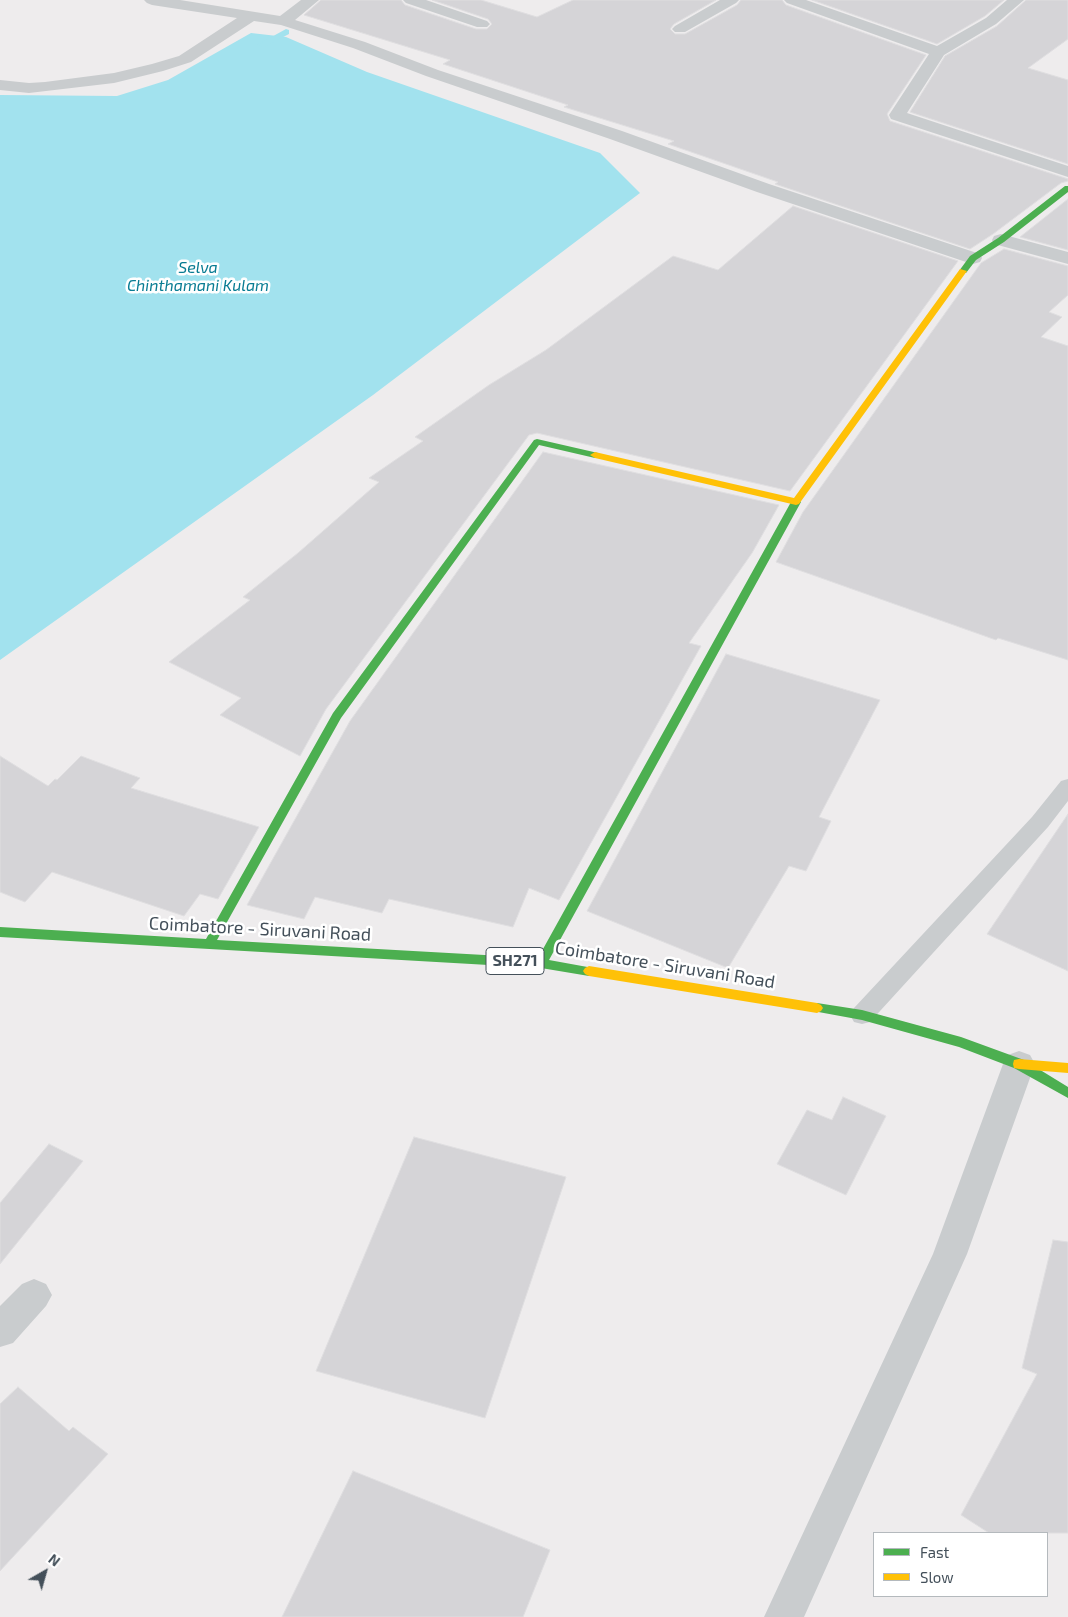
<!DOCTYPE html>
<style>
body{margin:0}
#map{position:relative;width:1068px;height:1617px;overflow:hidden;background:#eeeced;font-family:"Exo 2",sans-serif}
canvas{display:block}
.legend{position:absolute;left:873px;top:1532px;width:175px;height:65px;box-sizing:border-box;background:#fff;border:1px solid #b4b9bd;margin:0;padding:6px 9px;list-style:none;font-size:15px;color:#44505a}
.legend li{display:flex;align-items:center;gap:10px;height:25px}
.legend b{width:25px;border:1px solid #b4b9bd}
.north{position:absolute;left:20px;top:1547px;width:50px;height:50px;-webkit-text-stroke:4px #fff;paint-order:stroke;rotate:38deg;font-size:14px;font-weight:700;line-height:20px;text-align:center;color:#44505a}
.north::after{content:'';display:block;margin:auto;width:18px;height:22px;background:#44505a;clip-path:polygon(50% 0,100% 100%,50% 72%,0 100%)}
</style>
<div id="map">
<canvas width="1068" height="1617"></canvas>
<ul class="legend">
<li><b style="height:6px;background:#4caf50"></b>Fast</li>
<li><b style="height:6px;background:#ffc107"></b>Slow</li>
</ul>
<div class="north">N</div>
</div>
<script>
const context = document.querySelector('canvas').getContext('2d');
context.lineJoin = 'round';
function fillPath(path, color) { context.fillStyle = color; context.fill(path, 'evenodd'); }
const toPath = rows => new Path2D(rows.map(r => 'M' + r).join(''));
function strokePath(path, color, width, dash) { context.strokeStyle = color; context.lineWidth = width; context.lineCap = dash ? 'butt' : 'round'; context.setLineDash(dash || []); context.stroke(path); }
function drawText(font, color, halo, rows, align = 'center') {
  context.font = font + ' "Exo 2",sans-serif'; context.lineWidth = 5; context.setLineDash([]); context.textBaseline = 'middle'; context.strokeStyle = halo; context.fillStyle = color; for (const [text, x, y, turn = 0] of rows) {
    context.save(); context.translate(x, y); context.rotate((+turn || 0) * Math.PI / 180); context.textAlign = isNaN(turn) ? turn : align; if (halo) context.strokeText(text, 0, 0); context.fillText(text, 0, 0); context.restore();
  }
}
const water = toPath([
 [251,33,286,37,367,72,600,153,640,193,373,395,0,660,0,95,117,96,168,80]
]);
const stream = toPath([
 [286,29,289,30,289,34,264,47,257,45,286,29]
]);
const building = toPath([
 [321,0,401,0,405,5,476,29,487,29,492,24,488,19,432,0,481,0,537,17,573,0,716,0,674,24,670,29,675,34,685,34,737,5,741,0,782,0,786,5,926,55,887,114,890,121,1068,179,1068,181,1061,183,993,234,970,249,775,184,778,182,668,144,674,141,564,107,568,105,443,64,450,60,304,15,321,0],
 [812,0,1004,0,985,16,937,44,812,0],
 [1026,0,1068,0,1068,39,1028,68,1068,80,1068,164,910,112,945,56,997,26,1026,0],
 [1068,199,1068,250,1020,237,1068,199],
 [793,206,958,261,790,491,537,433,529,435,326,709,300,756,220,715,241,698,169,662,250,600,243,597,298,553,379,482,369,478,423,441,415,437,489,385,546,350,673,256,718,270,793,206],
 [1004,249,1068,266,1068,295,1049,312,1062,317,1041,337,1068,346,1068,660,998,638,996,640,776,562,803,512,981,263,1004,249],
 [543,452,779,505,752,553,689,643,701,646,559,900,529,888,513,927,389,899,382,913,315,897,304,919,247,905,350,721,543,452],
 [726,654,880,700,819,817,831,821,806,871,789,866,728,968,587,911,726,654],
 [0,756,48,786,55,779,57,780,81,756,140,778,131,788,259,827,218,899,200,894,184,916,52,872,25,902,0,892,0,756],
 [1068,814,1068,971,987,934,1068,814],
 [843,1097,886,1116,846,1195,777,1164,807,1110,832,1120,843,1097],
 [414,1137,566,1177,485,1418,316,1371,414,1137],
 [49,1144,83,1161,0,1264,0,1203,49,1144],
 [1053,1240,1068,1242,1068,1533,989,1533,961,1515,1037,1374,1022,1368,1053,1240],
 [18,1387,69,1431,73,1427,108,1454,0,1571,0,1404,18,1387],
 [353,1471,550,1550,523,1617,282,1617,353,1471]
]);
const lane = toPath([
 [1068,779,1068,801,1048,827,870,1022,862,1024,854,1022,850,1015,854,1008,1032,817,1061,781,1068,779]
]);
const street = toPath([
 [144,0,180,0,280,16,301,0,319,0,295,20,365,42,438,70,622,131,769,184,980,254,982,258,980,262,973,264,966,262,757,192,610,139,426,76,353,48,281,25,254,21,191,62,163,71,114,83,29,93,0,90,0,80,29,83,45,82,114,73,152,64,179,56,237,18,152,5,147,3,144,0],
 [403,0,426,0,487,21,490,24,487,27,477,27,406,3,403,0],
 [720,0,739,0,736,3,685,32,675,32,672,29,675,26,720,0],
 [784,0,806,0,937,46,986,18,1007,0,1024,0,996,24,944,55,907,113,1068,166,1068,177,891,119,889,115,929,54,787,3,784,0],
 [1001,234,1068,252,1068,264,994,244,992,240,994,236,1001,234],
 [1019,1051,1030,1055,1035,1064,967,1254,804,1617,764,1617,933,1254,1003,1064,1008,1055,1019,1051],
 [34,1279,46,1284,52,1295,46,1306,13,1343,0,1347,0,1306,22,1284,34,1279]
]);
const fast = toPath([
 [1065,186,1068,186,1068,192,1004,242,976,260,966,273,960,273,959,271,970,256,998,238,1065,186],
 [537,439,598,453,600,455,595,458,539,445,341,718,217,940,538,958,791,502,793,500,799,500,801,502,549,960,593,968,595,971,593,974,589,976,541,968,0,937,0,927,206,939,333,713,534,440,537,439],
 [817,1003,862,1010,961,1037,1024,1060,1068,1087,1068,1098,1014,1068,959,1047,862,1020,813,1011,811,1008,813,1005,817,1003]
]);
const slow = toPath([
 [960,269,967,271,799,504,796,505,595,458,590,455,595,452,794,498,960,269],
 [589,966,817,1003,821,1005,823,1008,821,1011,817,1013,589,976,585,974,583,971,585,968,589,966],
 [1019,1059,1068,1063,1068,1073,1019,1069,1014,1068,1013,1064,1014,1060,1019,1059]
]);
const farWaternames = [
 ["Selva",198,268],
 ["Chinthamani Kulam",198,286]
];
const shields = [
 [515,961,58]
];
const shieldNames = [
 ["SH271",515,961]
];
const streetNames = [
 ["Coimbatore - Siruvani Road",260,929,3],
 ["Coimbatore - Siruvani Road",665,965,9]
];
fillPath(water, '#a2e2ee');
fillPath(stream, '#a2e2ee');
fillPath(building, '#d5d4d7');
strokePath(building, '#dfdee0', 1);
fillPath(lane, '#c9ccce');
fillPath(street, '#c9ccce');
fillPath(fast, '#4caf50');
fillPath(slow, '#ffc107');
drawText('italic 16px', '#087c93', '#fff', farWaternames);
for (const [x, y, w] of shields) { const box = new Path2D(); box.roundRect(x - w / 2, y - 13.5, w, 27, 4); context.fillStyle = '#fff'; context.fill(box); strokePath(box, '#44505a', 1); }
drawText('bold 16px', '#44505a', null, shieldNames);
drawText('18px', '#44505a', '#fff', streetNames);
</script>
